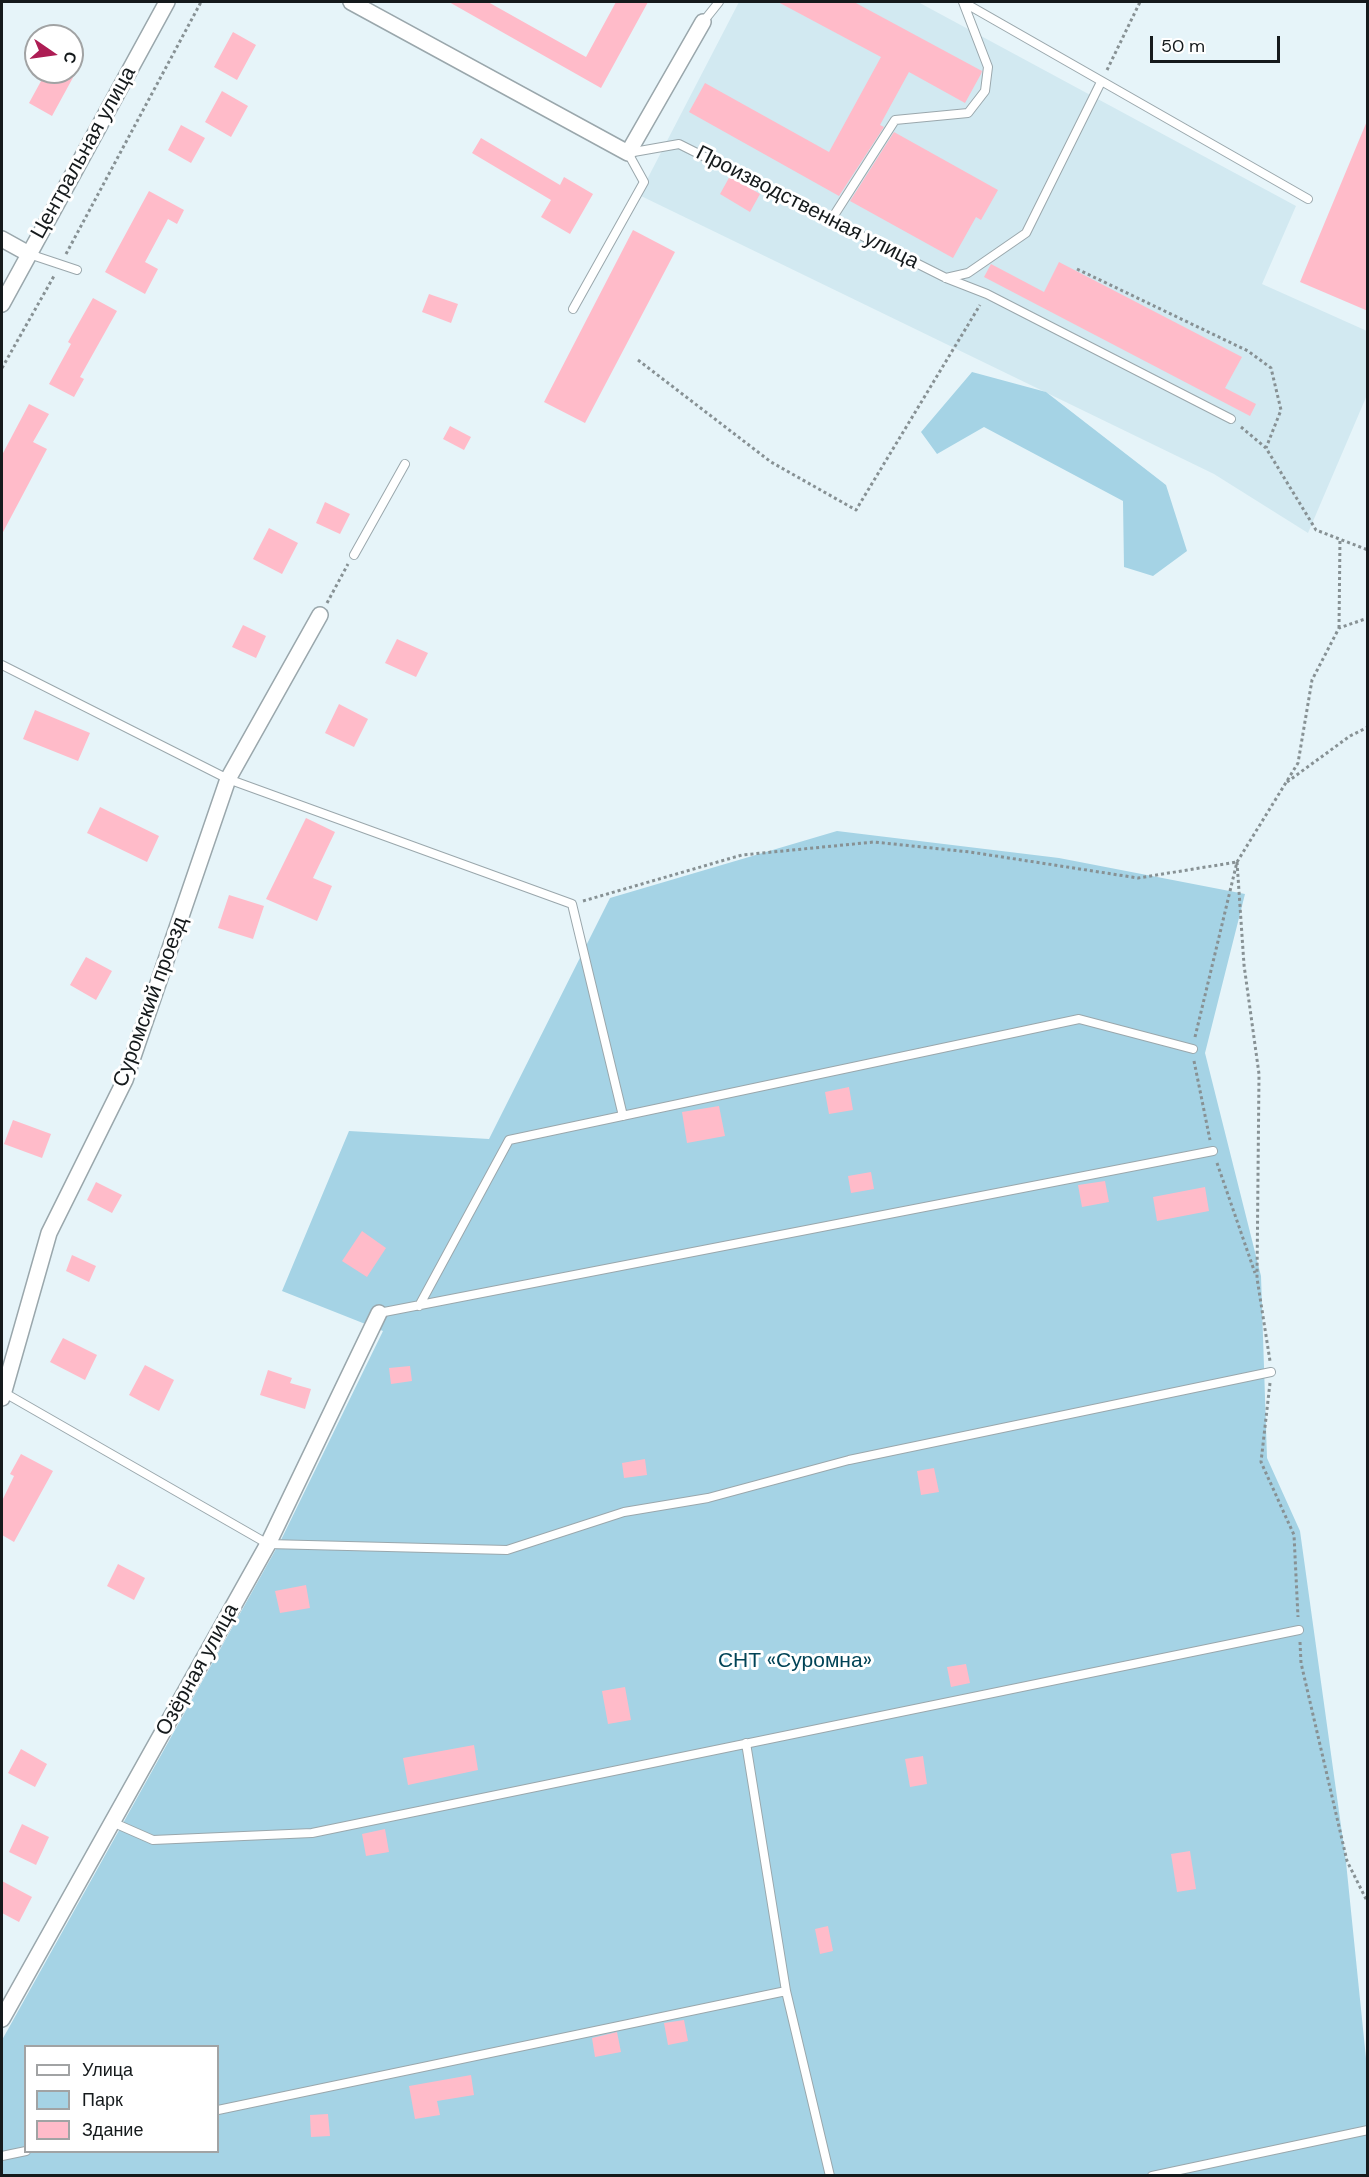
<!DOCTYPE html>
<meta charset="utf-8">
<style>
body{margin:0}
#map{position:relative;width:1369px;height:2177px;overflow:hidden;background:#e6f4f9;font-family:"DM Sans",sans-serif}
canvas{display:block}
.frame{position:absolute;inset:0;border:3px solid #151a1c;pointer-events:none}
.legend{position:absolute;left:24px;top:2045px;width:195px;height:108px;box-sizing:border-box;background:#fff;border:2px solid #a1a3a4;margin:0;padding:8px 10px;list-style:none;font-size:18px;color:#151a1c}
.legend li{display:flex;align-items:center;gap:12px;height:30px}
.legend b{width:30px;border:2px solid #a1a3a4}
.north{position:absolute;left:24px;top:24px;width:60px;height:60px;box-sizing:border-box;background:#fff;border:2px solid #a1a3a4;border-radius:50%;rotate:103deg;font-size:16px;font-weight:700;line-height:24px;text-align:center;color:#151a1c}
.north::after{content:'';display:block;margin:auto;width:21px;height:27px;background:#ad1d54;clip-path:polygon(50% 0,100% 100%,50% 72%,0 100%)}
.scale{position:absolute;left:1150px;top:36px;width:130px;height:27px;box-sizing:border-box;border:3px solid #151a1c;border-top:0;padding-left:8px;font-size:18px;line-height:21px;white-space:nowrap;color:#151a1c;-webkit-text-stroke:4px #fff;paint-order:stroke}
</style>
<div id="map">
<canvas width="1369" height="2177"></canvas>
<div class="frame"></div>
<ul class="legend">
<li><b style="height:8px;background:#fff"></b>Улица</li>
<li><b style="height:16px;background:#a5d3e5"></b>Парк</li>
<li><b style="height:16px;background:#ffbbc9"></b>Здание</li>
</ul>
<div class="north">С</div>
<div class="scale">50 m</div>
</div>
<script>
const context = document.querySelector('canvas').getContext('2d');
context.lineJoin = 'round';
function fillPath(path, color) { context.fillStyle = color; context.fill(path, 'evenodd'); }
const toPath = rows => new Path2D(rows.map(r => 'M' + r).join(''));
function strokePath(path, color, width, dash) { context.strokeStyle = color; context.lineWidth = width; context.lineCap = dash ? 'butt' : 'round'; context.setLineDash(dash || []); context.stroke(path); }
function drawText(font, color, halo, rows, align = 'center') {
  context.font = font + ' "DM Sans",sans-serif'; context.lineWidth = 6; context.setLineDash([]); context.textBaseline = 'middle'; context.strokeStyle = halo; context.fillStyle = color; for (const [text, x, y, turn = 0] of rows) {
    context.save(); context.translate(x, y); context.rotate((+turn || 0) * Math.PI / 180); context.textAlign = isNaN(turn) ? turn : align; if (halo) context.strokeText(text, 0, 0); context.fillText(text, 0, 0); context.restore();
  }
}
const built = toPath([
 [739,2,918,2,1296,206,1262,284,1367,331,1367,395,1308,533,1214,474,639,195]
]);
const green = toPath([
 [972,372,1046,392,1166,485,1187,551,1153,576,1124,567,1123,501,984,427,937,454,921,432],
 [837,831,1059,858,1245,894,1205,1053,1261,1276,1267,1458,1300,1531,1346,1862,1367,2068,1367,2175,2,2176,2,2040,281,1540,383,1331,282,1291,349,1131,489,1139,610,898],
 [26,2046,218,2046,218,2152,26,2152]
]);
const building = toPath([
 [449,2,488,2,586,57,616,2,648,2,601,88],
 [778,2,854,2,982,71,981,74,965,103,909,72,880,125,884,127,839,196,689,112,705,83,829,152,881,57],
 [233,32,256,45,237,80,214,67],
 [46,72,76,72,52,116,29,103],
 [222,91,248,106,231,137,205,122],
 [1367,121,1368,121,1368,311,1300,282],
 [181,125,205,138,191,163,168,150],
 [894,132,998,190,981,220,976,217,953,258,850,201],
 [481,138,560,185,564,177,593,194,570,234,541,217,551,200,472,153],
 [730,176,760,194,750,212,720,194],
 [149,191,184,210,177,224,168,219,145,262,158,269,145,294,105,272],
 [633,230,675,252,585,423,544,402],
 [1059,262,1242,357,1225,388,1256,404,1250,416,984,277,991,264,1044,292],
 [429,294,458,304,451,323,422,312],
 [93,298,117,311,80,377,84,379,74,397,49,384,71,344,68,342],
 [29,404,49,414,33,442,47,449,2,534,2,455],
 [450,426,471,437,464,450,443,439],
 [325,502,350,514,340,534,316,523],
 [269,528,298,543,282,574,253,559],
 [243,625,266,636,256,658,232,647],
 [397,639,428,653,416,677,385,663],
 [339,704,368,719,354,747,325,733],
 [35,710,90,733,78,761,23,739],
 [100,807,159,836,147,862,87,833],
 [306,818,335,832,313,878,332,886,317,921,266,899],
 [229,895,264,906,253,939,218,928],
 [86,957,112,971,96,1000,70,985],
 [849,1087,853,1110,829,1114,825,1092],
 [719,1106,725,1136,687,1143,682,1112],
 [13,1120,51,1134,42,1158,4,1144],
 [871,1172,874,1189,851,1193,848,1176],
 [1105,1181,1109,1202,1082,1207,1078,1185],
 [96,1182,122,1195,112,1213,87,1200],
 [1205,1187,1209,1211,1157,1221,1153,1197],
 [362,1231,386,1248,367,1277,342,1261],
 [72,1255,96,1266,89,1282,66,1271],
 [63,1338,97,1355,85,1380,50,1362],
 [145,1365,174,1380,159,1411,129,1395],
 [410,1366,412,1381,391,1384,389,1368],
 [268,1370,292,1378,290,1383,311,1389,305,1409,260,1395],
 [21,1454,53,1471,14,1542,2,1535,2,1501,14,1476,10,1474],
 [645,1459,647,1475,624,1478,622,1463],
 [934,1468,939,1492,921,1495,917,1471],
 [118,1564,145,1578,134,1600,107,1586],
 [306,1585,310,1608,280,1613,275,1591],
 [966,1664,970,1683,951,1687,947,1667],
 [625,1687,631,1720,608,1724,602,1691],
 [474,1745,478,1770,408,1785,403,1758],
 [21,1749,47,1764,35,1787,8,1773],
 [923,1756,927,1784,910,1787,905,1759],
 [22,1824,49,1837,36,1865,9,1852],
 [385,1829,389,1852,366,1856,362,1834],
 [1190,1851,1196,1889,1177,1892,1171,1854],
 [2,1881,32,1897,19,1922,2,1913],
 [828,1926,833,1951,820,1954,815,1929],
 [684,2020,688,2041,668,2045,664,2023],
 [617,2032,621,2052,595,2057,592,2038],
 [471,2075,474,2095,437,2101,440,2115,415,2119,409,2086],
 [328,2114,330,2136,311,2137,310,2115]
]);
const path = toPath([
 [1107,70,1140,2],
 [66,254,201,2],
 [1077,269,1248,351,1271,368,1281,410,1266,448],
 [638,360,771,462,856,510,980,305],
 [2,368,54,276],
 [1241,427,1266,448,1316,530,1368,550],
 [327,603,348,564],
 [1339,628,1340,538],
 [1287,782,1350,736,1368,727],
 [1237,862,1244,965,1259,1074,1257,1278,1270,1361],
 [583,901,742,855,874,842,970,852,1138,878,1237,862],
 [1195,1037,1237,862,1298,763,1312,680,1339,628,1368,618],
 [1194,1061,1210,1140],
 [1217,1163,1255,1273],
 [1270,1383,1261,1462,1294,1535,1298,1617],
 [1300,1642,1301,1663,1347,1861,1368,1903]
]);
const lane = toPath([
 [963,2,1308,199],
 [703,22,719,2],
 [831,220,895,120,968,113,985,91,988,67,963,2],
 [29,254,77,270],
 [946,278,968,273,1026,233,1101,82],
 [573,309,644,182,628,153,679,144,946,278,987,294,1231,419],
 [354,555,405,464],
 [2,665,228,779,572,904,623,1116],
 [419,1306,509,1140,1079,1019,1193,1049],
 [379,1313,1213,1151],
 [3,1392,268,1544,507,1550,624,1512,708,1498,849,1460,1271,1372],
 [112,1822,153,1840,312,1833,1299,1630],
 [786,1991,830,2176],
 [218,2110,786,1991,746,1743],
 [2,2156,26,2151],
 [1152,2176,1368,2130]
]);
const street = toPath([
 [351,2,628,153,703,22],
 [2,239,29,254],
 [2,304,167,2],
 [2,1398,49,1233,125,1080,228,779,320,615],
 [2,2019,268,1544,379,1313]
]);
const streetNames = [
 ["Центральная улица",84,153,-61],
 ["Производственная улица",807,208,27],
 ["Суромский проезд",151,1002,-70],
 ["Озёрная улица",198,1670,-61]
];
const parkNames = [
 ["СНТ «Суромна»",795,1661]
];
fillPath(built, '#d2e9f1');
fillPath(green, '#a5d3e5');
fillPath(building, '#ffbbc9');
strokePath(lane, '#9aa7ac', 10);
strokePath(street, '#9aa7ac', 18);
strokePath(path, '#879194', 3, [3, 3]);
strokePath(lane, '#fff', 8);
strokePath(street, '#fff', 15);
drawText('21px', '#151a1c', '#fff', streetNames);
drawText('21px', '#014356', '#fff', parkNames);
</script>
